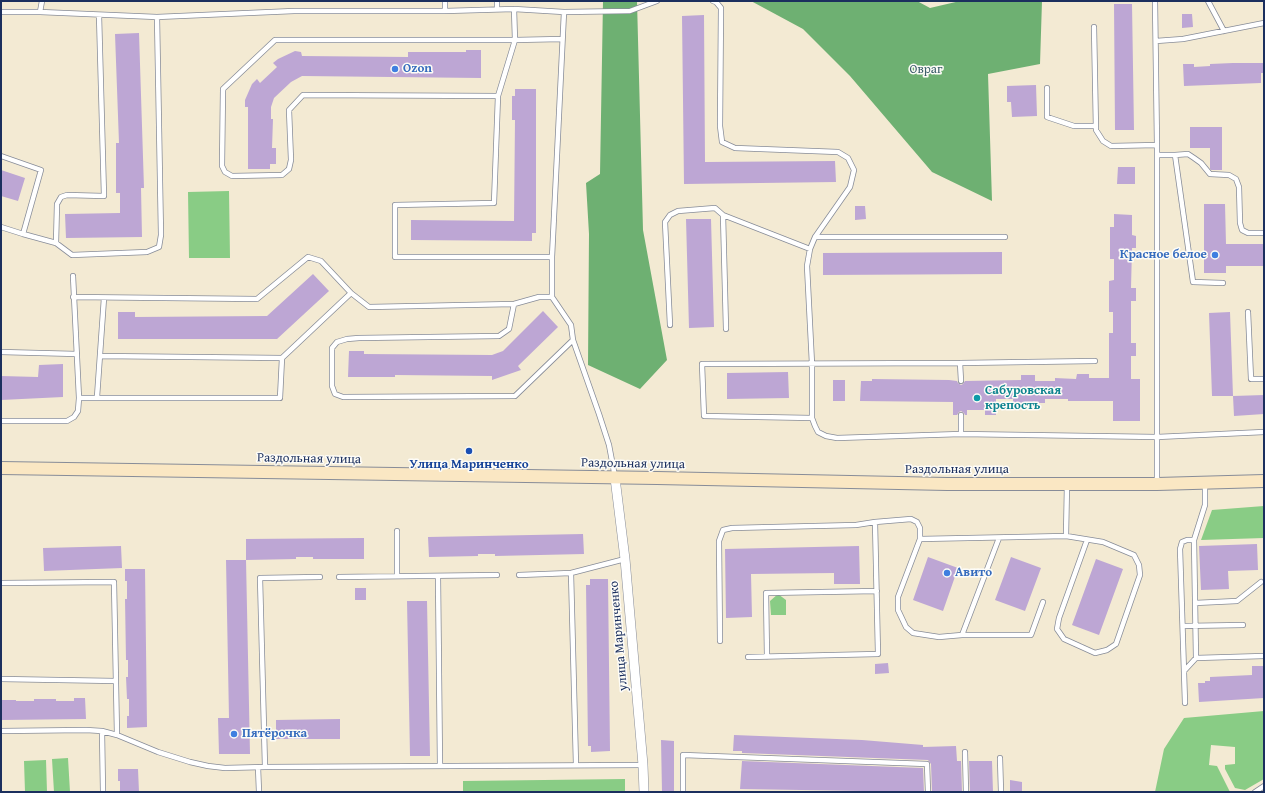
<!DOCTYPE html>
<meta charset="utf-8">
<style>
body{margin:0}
#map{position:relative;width:1265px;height:793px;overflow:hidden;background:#f3ead3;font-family:"Gentium Book Plus",serif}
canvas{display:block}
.frame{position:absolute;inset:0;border:2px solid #1b2f5e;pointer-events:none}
</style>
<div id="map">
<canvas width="1265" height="793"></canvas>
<div class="frame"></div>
</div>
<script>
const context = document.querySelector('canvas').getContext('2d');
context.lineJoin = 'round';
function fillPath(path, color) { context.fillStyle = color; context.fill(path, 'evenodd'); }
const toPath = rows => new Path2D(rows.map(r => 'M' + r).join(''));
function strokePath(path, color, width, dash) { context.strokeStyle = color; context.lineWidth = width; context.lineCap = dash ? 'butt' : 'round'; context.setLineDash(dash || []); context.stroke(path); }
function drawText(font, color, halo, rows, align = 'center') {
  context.font = font + ' "Gentium Book Plus",serif'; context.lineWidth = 3; context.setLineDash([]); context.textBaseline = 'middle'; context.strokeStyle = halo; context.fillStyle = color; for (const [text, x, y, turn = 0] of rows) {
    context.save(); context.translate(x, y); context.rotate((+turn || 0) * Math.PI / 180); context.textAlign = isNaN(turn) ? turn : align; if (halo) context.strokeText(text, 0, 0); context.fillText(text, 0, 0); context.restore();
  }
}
const green = toPath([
 [229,191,230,258,189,258,188,192],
 [1264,506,1264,538,1201,540,1212,510],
 [778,594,786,600,786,615,771,615,770,601],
 [1264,711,1264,779,1245,790,1235,788,1225,769,1225,765,1235,764,1235,747,1211,745,1209,765,1217,766,1230,792,1155,792,1164,749,1184,718],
 [68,758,70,792,54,792,52,759],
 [46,760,47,792,25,792,24,761],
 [625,779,625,792,463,792,463,781]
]);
const forest = toPath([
 [603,1,637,1,643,230,667,360,640,389,588,365,589,234,586,183,600,174],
 [751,1,917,1,930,8,960,1,1042,1,1040,64,988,74,992,201,932,172,850,76,803,29]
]);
const building = toPath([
 [1114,4,1132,4,1134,130,1115,130],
 [1182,14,1192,14,1193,27,1182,28],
 [704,15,705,162,835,161,836,182,684,184,682,16],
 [139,33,144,188,141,188,142,237,66,238,65,214,120,213,120,193,116,193,116,143,119,143,115,34],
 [466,50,481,50,481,78,302,76,291,82,274,98,271,107,271,119,273,119,272,148,276,148,276,164,270,164,270,169,248,169,248,107,245,107,245,100,252,84,257,79,260,83,277,67,273,63,278,59,295,51,301,52,302,56,408,57,408,52,466,52],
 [1233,63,1264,63,1264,73,1261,73,1261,83,1184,86,1183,64,1194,64,1194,67,1210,66,1210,64],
 [1036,85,1037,116,1012,117,1011,102,1007,102,1007,86],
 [515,89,536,89,536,233,532,233,532,241,411,240,411,220,514,221,515,120,512,120,512,96,515,96],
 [1190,127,1222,127,1222,170,1211,170,1210,169,1210,148,1190,148],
 [1118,167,1135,167,1135,184,1117,184],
 [1,170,25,178,18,201,1,196],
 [1204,204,1225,204,1226,244,1264,244,1264,266,1226,266,1226,273,1204,273],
 [855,206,865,206,866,219,855,220],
 [1114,214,1132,215,1132,235,1136,236,1136,248,1132,248,1131,288,1136,288,1136,301,1131,301,1131,343,1136,343,1136,356,1131,356,1131,379,1140,379,1140,421,1113,421,1113,401,1068,401,1068,399,1045,399,1045,403,1013,403,1013,399,996,399,996,415,985,415,985,410,967,410,967,415,965,415,964,413,961,411,959,412,957,415,953,415,953,402,860,401,861,381,872,381,872,379,949,380,957,381,958,383,961,385,963,384,965,381,1021,380,1021,375,1035,375,1035,381,1055,381,1055,378,1076,379,1077,374,1089,374,1089,378,1109,378,1109,333,1113,333,1113,312,1109,312,1109,281,1114,280,1114,259,1110,259,1110,227,1114,227],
 [686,219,711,219,714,327,689,328],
 [1002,252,1002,274,823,275,823,253],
 [313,274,329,291,277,339,118,339,118,312,135,312,135,317,267,316],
 [543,311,558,327,518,366,521,370,492,380,492,376,395,375,395,377,348,377,349,351,364,351,364,354,492,355,503,351],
 [1230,312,1233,396,1212,396,1209,313],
 [63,364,63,397,1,400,1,376,38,377,39,365],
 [788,372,789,398,727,399,727,373],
 [833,380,845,380,845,401,833,401],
 [1264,395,1264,414,1234,416,1233,396],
 [583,534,584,554,495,556,495,554,478,554,478,556,429,557,428,537],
 [364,538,364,559,313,559,313,557,296,557,296,559,246,560,246,539],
 [1257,544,1258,570,1228,571,1229,589,1201,590,1199,546],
 [121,546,122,568,44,571,43,548],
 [859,546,860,584,834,584,834,573,751,574,752,617,726,618,725,549],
 [928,557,958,568,943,611,913,600],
 [1011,557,1041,568,1025,611,995,600],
 [1096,559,1123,569,1099,635,1072,625],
 [226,560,246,560,250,754,219,754,218,718,229,718],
 [125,569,145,569,147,727,127,728,127,716,129,716,129,699,127,699,126,677,128,677,128,660,126,660,125,599,127,599,127,581,125,581],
 [590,579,608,579,610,751,591,752,591,746,588,746,586,585,590,585],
 [355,588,366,588,366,600,355,600],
 [407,601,427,601,430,756,410,756],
 [888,663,889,673,875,674,875,664],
 [1252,666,1264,666,1264,698,1199,702,1198,683,1205,683,1205,681,1210,681,1210,677,1252,675],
 [74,698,85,698,86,719,1,720,1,700,16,700,16,701,34,701,34,699,56,699,56,701,74,701],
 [340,719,340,739,276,739,276,720],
 [734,735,862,740,923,745,923,747,956,746,957,761,961,761,962,792,932,792,931,764,928,760,742,753,742,751,733,751],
 [661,740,674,741,674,792,662,792],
 [742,761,923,768,924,792,740,789],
 [969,761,992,761,993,792,970,792],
 [118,769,138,769,139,792,120,792,120,781,118,781],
 [1010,780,1022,782,1022,792,1010,792]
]);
const lane = toPath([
 [713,1,716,2,721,8,720,126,722,142,735,148,838,152,848,158,854,170,850,187,815,237,810,249,807,266,812,364,812,418,815,426,818,432,826,436,837,438,961,434,1157,437,1264,432],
 [1155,1,1157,145,1157,482],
 [1208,1,1224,31],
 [497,9,497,1],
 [514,9,515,40,275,40,223,89,222,166,225,172,232,176,282,175,289,169,291,160,289,110,303,95,498,96,515,40,562,39],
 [445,11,445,1],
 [1,12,40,12,157,17,294,11,445,11,514,9,564,12,630,11,657,1],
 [40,12,42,1],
 [564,12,552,257,552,297,571,325,573,340,599,414,609,445,615,477],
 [1094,27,1096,130,1103,141,1111,146,1157,145],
 [1156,41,1183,39,1264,23],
 [1047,88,1047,117,1074,126,1096,126],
 [498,96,494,203,395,205,395,257,552,257],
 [1157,155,1175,155,1193,282,1223,283],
 [1175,155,1188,154,1194,158,1201,163,1210,174,1229,175,1236,179,1239,187,1240,223,1242,230,1248,233,1264,233],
 [1,156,41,170,23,234,1,227],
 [723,215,726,329],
 [23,234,56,243,72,255,147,252,159,247,161,235,157,17],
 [815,237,1005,237],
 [56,243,57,204,61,197,67,195,104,196,99,15],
 [73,276,79,398],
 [73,297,257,299,308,257,321,261,351,293],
 [514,304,509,329,499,336,359,338,347,339,337,342,332,348,332,386,335,394,343,397,515,396,573,340],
 [1248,312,1251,379,1264,379],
 [670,325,665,222,670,215,678,211,715,208,723,215,810,249],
 [1,352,77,354],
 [100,356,282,358],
 [960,363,1095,361],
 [97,397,104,298],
 [961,415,961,434],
 [812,418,704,416,702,364,960,363,961,381],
 [1,421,67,421,74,417,78,411,79,398,280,398,282,358,351,293,369,307,514,304,539,297,552,297],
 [1205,484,1205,505,1194,540,1196,658,1264,656],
 [1066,536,1103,542,1134,555,1139,565,1140,575,1116,644,1107,650,1095,653,1064,639,1057,629,1059,618,1087,540],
 [999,538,962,635,1031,635,1043,602],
 [920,539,898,597,898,610,906,627,913,633,939,637,962,635],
 [519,575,571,573],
 [397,576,397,531],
 [438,576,440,766],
 [339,577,497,575],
 [1,583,114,582,117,735],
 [1195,603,1237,601,1261,582],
 [1183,626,1243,625],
 [720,641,719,541,723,530,732,528,856,525,875,522,911,519,917,522,920,528,920,539,1066,536,1067,484],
 [748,657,878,654,875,522],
 [767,657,766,593,877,591],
 [1184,671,1196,658],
 [1,679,116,681],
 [1185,703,1180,549,1182,542,1187,540,1194,540],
 [1,731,86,730,102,731,117,735,158,752,190,762,208,766,225,768,265,767,643,765],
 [102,731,103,792],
 [965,752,966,792],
 [1000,758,1001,792],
 [576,765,571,573,625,559],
 [258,767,259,792],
 [265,767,260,578,320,577],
 [683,792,683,755,927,764,928,792],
 [1255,792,1264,786]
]);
const street = toPath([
 [615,478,625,559,643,765,644,792]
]);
const secondary = toPath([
 [1,468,657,478,947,484,1157,484,1264,481]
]);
const markers = [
 [395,69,4,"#3f7fe0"],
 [1215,255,4,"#3f7fe0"],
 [977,398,4,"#0f9aa8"],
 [469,451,4,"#1a4fb4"],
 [947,573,4,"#3f7fe0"],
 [234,734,4,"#3f7fe0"]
];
const shopNames = [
 ["Ozon",403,69],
 ["Красное белое",1207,255,"right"],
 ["Авито",955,573],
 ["Пятёрочка",242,734]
];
const parkNames = [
 ["Овраг",926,70]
];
const cultureNames = [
 ["Сабуровская",985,391],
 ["крепость",985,406]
];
const streetNames = [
 ["Раздольная улица",309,459,1],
 ["Раздольная улица",633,464,1],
 ["Раздольная улица",957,470],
 ["улица Маринченко",619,636,-95]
];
const transitNames = [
 ["Улица Маринченко",469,465]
];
fillPath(green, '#89cc85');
fillPath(forest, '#6eb072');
fillPath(building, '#bda6d4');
strokePath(lane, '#878c98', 6);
strokePath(street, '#878c98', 10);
strokePath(secondary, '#878c98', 14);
strokePath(lane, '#fff', 4.5);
strokePath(street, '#fff', 9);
strokePath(secondary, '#fae7c3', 12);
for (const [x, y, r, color] of markers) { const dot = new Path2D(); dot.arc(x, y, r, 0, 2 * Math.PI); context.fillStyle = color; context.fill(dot); strokePath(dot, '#fdfcf7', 1.5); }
drawText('bold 13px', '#366cbe', '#fdfcf7', shopNames, 'left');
drawText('13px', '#3c5e6a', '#fdfcf7', parkNames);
drawText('bold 13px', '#0d838f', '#fdfcf7', cultureNames, 'left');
drawText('13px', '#1b2f5e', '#fdfcf7', streetNames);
drawText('bold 13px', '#164399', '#fdfcf7', transitNames);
</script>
